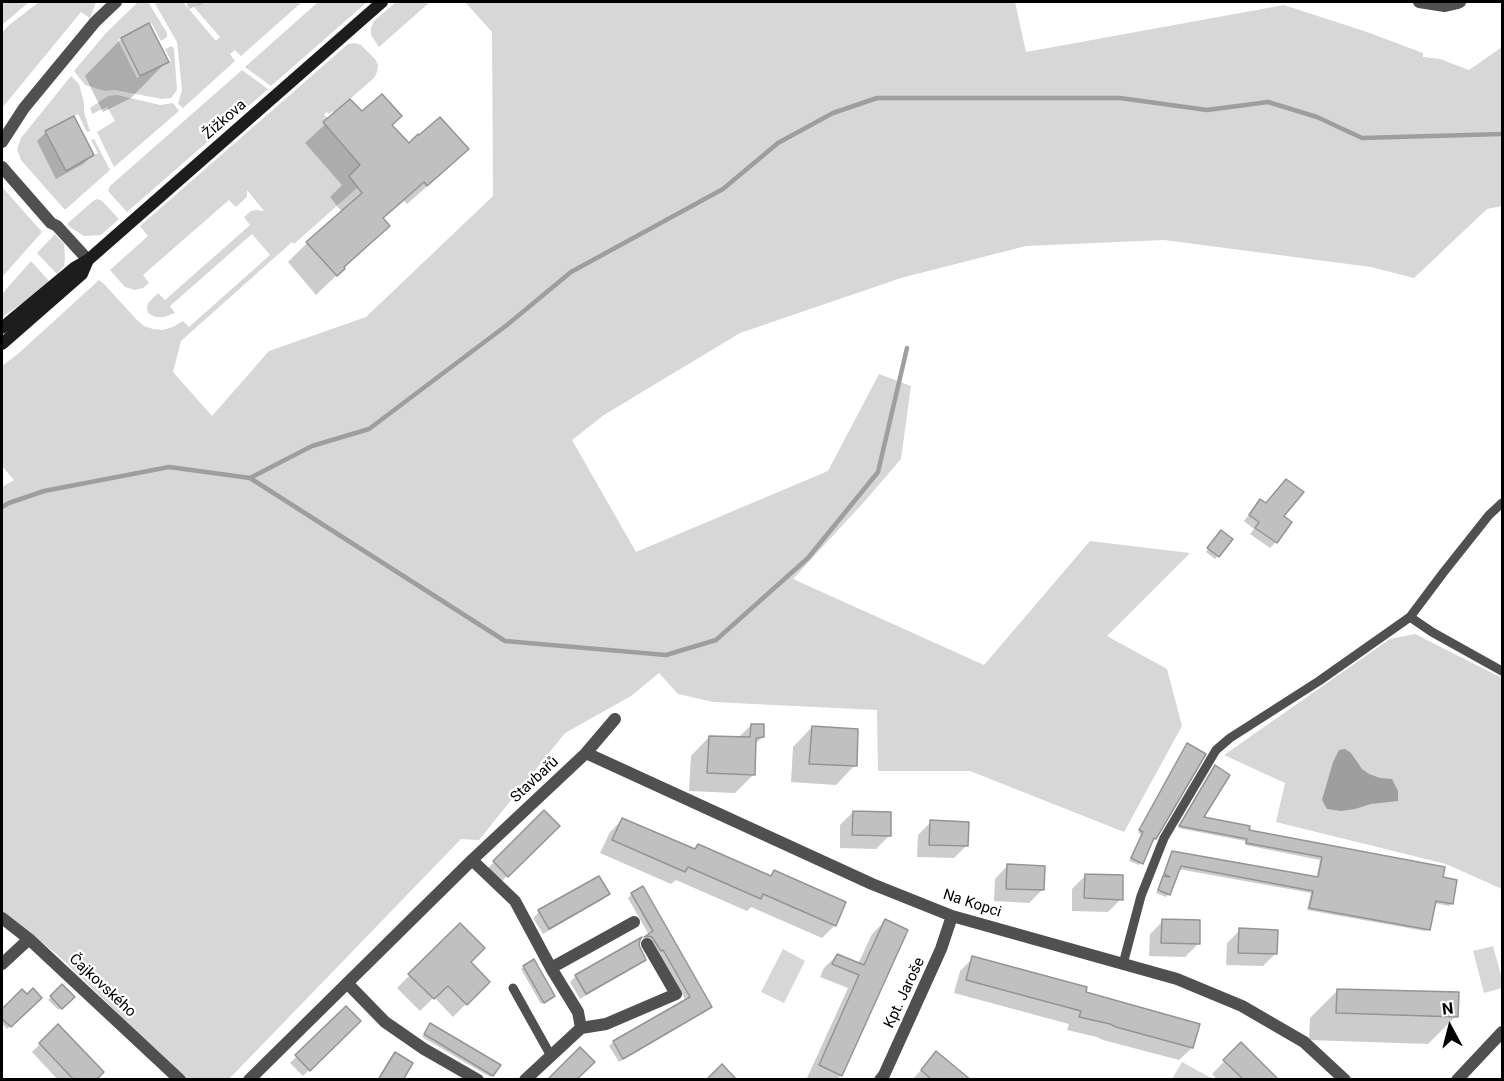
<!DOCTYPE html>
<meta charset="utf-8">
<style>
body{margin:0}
#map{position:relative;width:1504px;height:1081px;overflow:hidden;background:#fff;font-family:Roboto,sans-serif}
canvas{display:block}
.frame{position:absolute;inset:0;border:3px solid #000;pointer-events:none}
.north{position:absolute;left:1420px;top:997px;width:60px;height:60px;-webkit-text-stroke:4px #fff;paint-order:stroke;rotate:353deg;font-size:16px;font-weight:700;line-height:24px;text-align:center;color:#000}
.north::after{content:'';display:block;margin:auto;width:21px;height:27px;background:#000;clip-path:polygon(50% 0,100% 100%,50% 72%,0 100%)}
</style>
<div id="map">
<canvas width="1504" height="1081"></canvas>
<div class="frame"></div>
<div class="north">N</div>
</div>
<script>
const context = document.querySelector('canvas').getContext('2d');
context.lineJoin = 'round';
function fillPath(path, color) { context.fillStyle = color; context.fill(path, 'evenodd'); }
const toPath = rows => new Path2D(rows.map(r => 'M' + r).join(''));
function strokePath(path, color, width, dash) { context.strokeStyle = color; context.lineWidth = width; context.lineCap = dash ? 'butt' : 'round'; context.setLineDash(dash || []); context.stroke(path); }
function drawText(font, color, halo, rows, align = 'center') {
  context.font = font + ' Roboto,sans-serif'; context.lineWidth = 4.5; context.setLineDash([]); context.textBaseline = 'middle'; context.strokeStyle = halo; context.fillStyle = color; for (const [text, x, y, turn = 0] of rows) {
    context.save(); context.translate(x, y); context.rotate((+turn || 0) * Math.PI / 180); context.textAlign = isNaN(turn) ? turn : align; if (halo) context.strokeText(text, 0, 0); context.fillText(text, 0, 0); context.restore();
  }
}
const green = toPath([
 [2,2,29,2,2,25],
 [39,2,96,2,90,18,81,12,2,108,2,33,8,26],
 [138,2,148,2,167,33,167,37,161,41,152,24,149,23,118,40,137,78,171,61,165,49,172,46,174,49,177,90,171,98,162,99,115,90,105,91,85,85,74,71,106,33],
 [154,2,183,2,216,41,220,37,194,7,203,2,302,2,241,56,235,50,230,54,235,61,183,108,178,104,182,90,177,42],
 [318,2,367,2,271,86,245,67],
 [396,2,430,2,379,47,371,35,371,28,374,21],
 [465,2,1015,2,1026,52,1284,5,1367,32,1423,53,1423,57,1440,59,1469,70,1502,47,1502,206,1487,209,1414,278,1371,267,1164,240,1026,246,901,278,740,333,604,415,572,440,636,552,828,471,879,374,911,386,901,459,864,502,793,579,984,665,1090,541,1190,553,1107,636,1167,669,1182,726,1124,832,970,771,878,771,877,710,713,702,678,694,659,673,631,696,565,733,479,840,461,839,229,1079,185,1079,59,956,2,911,2,487,14,480,2,466,2,366,19,353,99,280,103,283,137,320,144,326,153,329,162,330,173,327,183,321,189,327,270,255,252,234,170,306,175,313,164,317,155,317,148,313,147,309,148,303,158,293,165,300,250,225,244,217,251,211,256,210,264,211,247,190,247,197,236,207,229,200,143,275,149,283,143,288,135,290,125,287,110,270,148,236,140,226,348,44,355,43,361,45,375,59,378,65,377,72,374,78,334,113,332,111,329,114,326,112,324,115,328,118,323,122,360,165,349,176,358,187,294,244,292,242,181,341,173,372,212,416,269,351,366,317,493,196,492,32],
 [242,70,268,89,127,212,108,191,110,186],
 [71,76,79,84,84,103,84,112,90,131,87,132,78,114,45,131,66,170,98,153,91,140,94,139,110,170,66,209,64,209,21,160,17,149,21,138],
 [117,95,160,105,173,103,179,111,114,167,97,132,115,121,107,107,92,114,90,108,108,96],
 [2,187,42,232,2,277],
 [97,199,102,201,119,219,101,235,84,236,71,228,67,224,93,201],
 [55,234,64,244,65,258,64,266,57,274,37,253],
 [31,261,49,281,34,295,2,317,2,294],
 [1415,634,1502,678,1502,889,1446,864,1276,822,1285,783,1224,755,1390,639],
 [1493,946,1502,979,1502,988,1484,993,1473,951],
 [783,949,805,961,784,1003,761,992],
 [1182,1062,1213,1079,1172,1079]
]);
const water = toPath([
 [1345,749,1351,753,1362,769,1369,774,1380,778,1392,779,1398,791,1398,801,1371,804,1355,809,1341,811,1327,809,1322,800,1333,762,1339,750]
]);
const shadow = toPath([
 [186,2,206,2,189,9],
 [149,25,167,61,131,98,103,112,85,76,121,39],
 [350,101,362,113,391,125,408,145,467,149,448,168,407,204,404,201,382,219,388,226,316,295,288,262,307,243,342,212,330,197,342,185,305,143],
 [46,132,92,155,83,164,56,179,37,141],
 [1260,501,1282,517,1276,542,1270,548,1250,534,1254,529,1244,521],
 [1219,534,1231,539,1215,559,1206,552],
 [751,725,763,737,754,745,754,774,735,793,689,791,691,756,709,737,738,738],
 [812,727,855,765,836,785,791,782,793,747],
 [1187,744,1155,838,1139,865,1129,861,1141,834,1138,833],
 [1212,770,1201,818,1248,831,1442,878,1452,903,1449,906,1434,903,1428,929,1425,931,1307,910,1311,893,1178,869,1169,894,1166,897,1156,893,1161,881,1164,877,1162,877,1170,855,1173,853,1316,879,1320,860,1245,845,1245,841,1178,828],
 [853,812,889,836,876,849,840,848,840,825],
 [544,813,557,826,501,882,488,868],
 [623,819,693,850,698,845,770,876,774,872,835,925,822,938,751,907,747,911,676,880,671,884,600,853,610,832],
 [931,822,967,845,954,858,917,857,918,835],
 [1007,866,1042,890,1029,903,994,901,995,879],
 [1085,876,1121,899,1108,912,1072,911,1072,889],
 [608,894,602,900,543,934,533,918,539,912],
 [632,894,710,1007,706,1011,619,1062,609,1046,613,1042,686,1001,658,953,647,941,643,939,649,935,628,898],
 [885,921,841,1075,837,1080,810,1080,807,1078,848,988,820,977,824,968,837,955,858,964,872,934],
 [1163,921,1198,944,1185,957,1149,956,1150,934],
 [460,925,469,962,488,982,453,1017,434,997,420,1011,397,988],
 [1240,930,1276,953,1263,966,1226,965,1227,943],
 [637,945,645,959,639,965,580,999,570,982,576,976],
 [973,958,1084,993,1192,1048,1179,1060,1103,1040,1097,1037,1067,1030,1069,1024,954,993,960,971],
 [524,967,551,999,541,1004,521,969],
 [62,986,73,997,59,1010,48,1000],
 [1338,990,1456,1016,1428,1044,1309,1040,1310,1018],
 [22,991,27,996,40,998,7,1029,2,1023,2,1011],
 [346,1008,359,1021,303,1076,290,1063],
 [58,1026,95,1080,58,1080,32,1052],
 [428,1028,492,1075,490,1077,422,1037],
 [1241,1044,1277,1080,1218,1080,1212,1074],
 [936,1053,969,1080,912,1080],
 [395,1054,401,1080,377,1080,389,1060]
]);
const stream = toPath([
 [250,478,312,446,369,429,507,325,571,272,723,189,778,143,833,113,877,98,1120,98,1207,110,1268,102,1317,117,1362,138,1502,134],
 [2,507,9,503,44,491,169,467,250,478,505,641,666,655,716,640,808,558,878,472,907,348]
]);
const building = toPath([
 [149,23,169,62,140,76,121,38,149,23],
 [382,94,402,116,392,125,409,143,418,134,419,135,440,117,469,149,427,186,424,182,383,218,390,226,344,267,345,269,337,276,306,242,362,193,349,176,360,165,323,122,350,99,362,111,382,94],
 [74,116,94,155,66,171,45,131,74,116],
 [1286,479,1304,492,1284,516,1292,522,1277,543,1255,528,1259,522,1249,515,1260,499,1266,503,1286,479],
 [1221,530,1233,539,1219,557,1207,548,1221,530],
 [751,724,764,724,764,737,756,738,755,775,707,773,709,736,750,737,751,724],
 [812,726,858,729,857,766,809,764,812,726],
 [1187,743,1206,754,1156,839,1154,838,1143,864,1131,858,1143,832,1139,830,1187,743],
 [1215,765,1230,775,1204,817,1250,826,1249,830,1445,867,1443,877,1457,880,1453,904,1436,901,1430,930,1309,908,1313,891,1181,866,1170,895,1158,890,1163,876,1170,877,1164,874,1172,851,1318,877,1322,857,1246,843,1247,839,1179,826,1215,765],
 [544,810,560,826,508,877,493,861,544,810],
 [853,811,891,812,891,836,852,835,853,811],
 [622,818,695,849,698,844,771,876,774,870,846,902,836,926,763,894,761,899,688,867,685,872,612,840,622,818],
 [930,820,969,822,968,846,929,845,930,820],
 [1007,864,1045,866,1044,890,1006,889,1007,864],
 [1085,874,1123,875,1123,900,1084,898,1085,874],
 [599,876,610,894,549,929,538,910,599,876],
 [643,886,712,1007,623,1059,613,1041,690,997,663,950,661,951,652,937,648,936,644,937,653,931,631,893,643,886],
 [885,919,908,930,842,1076,819,1065,859,975,832,964,837,954,864,965,885,919],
 [1162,919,1200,920,1200,944,1161,943,1162,919],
 [460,923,485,948,471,962,490,982,467,1005,448,986,434,999,408,974,460,923],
 [1239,928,1278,930,1277,954,1238,953,1239,928],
 [642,937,640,940,639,945,646,960,586,994,575,975,642,937],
 [972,956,1087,987,1086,992,1200,1024,1193,1048,1116,1027,1110,1024,1079,1017,1081,1011,966,980,972,956],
 [534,959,555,996,544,1003,523,966,534,959],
 [62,984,75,997,62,1009,50,996,62,984],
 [33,988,42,998,11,1027,2,1019,2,1009,22,989,27,994,33,988],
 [1337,989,1459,992,1458,1017,1336,1013,1337,989],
 [346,1006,361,1021,310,1071,295,1055,346,1006],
 [430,1023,501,1065,493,1076,424,1034,430,1023],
 [58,1024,104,1072,96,1080,74,1080,39,1043,58,1024],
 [1241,1042,1279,1080,1244,1080,1223,1060,1241,1042],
 [580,1047,595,1062,576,1080,547,1080,580,1047],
 [936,1051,971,1080,932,1080,921,1070,936,1051],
 [395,1052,413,1063,403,1080,378,1080,395,1052],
 [722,1064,737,1080,706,1080,722,1064]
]);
const lane = toPath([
 [1410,617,1443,573,1489,515,1502,503],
 [1123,964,1141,896,1164,838,1216,750,1230,738,1319,681,1410,617,1432,632,1502,671],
 [513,988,551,1056]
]);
const street = toPath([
 [1419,2,1445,6,1458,3,1460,2],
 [2,142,24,108,95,22,116,2],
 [2,167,51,223,57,226,88,260],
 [586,753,872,884,952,916,1177,979,1242,1006,1304,1042,1345,1080],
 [472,860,515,901,551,968,578,1012,581,1028],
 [2,918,29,939,180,1080],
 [2,964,29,939],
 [551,968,634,922],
 [347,983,385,1022,424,1049,478,1080],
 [249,1080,472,860,586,753,615,719],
 [525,1080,581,1028,606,1024,676,994,647,944],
 [880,1080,884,1075,941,949,952,916],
 [1457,1080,1502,1032]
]);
const secondary = toPath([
 [2,328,74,268,88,260,382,2],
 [2,344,82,274,88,260]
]);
const streetNames = [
 ["Žižkova",225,120,-41],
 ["Stavbařů",535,780,-43],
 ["Na Kopci",972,904,18],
 ["Čajkovského",102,986,43],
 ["Kpt. Jaroše",905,993,-65]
];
fillPath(green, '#d7d7d7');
fillPath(water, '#9e9e9e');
fillPath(shadow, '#0003');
strokePath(stream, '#9e9e9e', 4.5);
fillPath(building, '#c0c0c0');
strokePath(building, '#949494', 1.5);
strokePath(lane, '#505050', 9);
strokePath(street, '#505050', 12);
strokePath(secondary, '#1d1d1d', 12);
drawText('15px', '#000', '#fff', streetNames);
</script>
